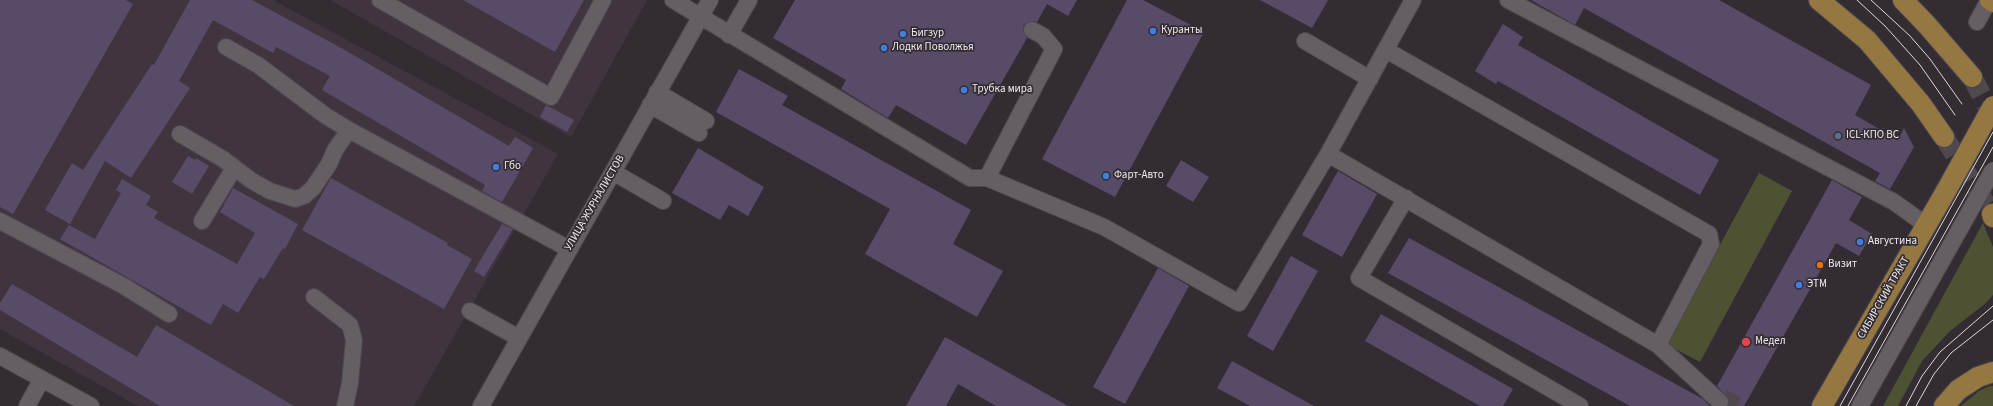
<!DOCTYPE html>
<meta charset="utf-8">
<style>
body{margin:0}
canvas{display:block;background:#332d33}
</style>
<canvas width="1993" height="406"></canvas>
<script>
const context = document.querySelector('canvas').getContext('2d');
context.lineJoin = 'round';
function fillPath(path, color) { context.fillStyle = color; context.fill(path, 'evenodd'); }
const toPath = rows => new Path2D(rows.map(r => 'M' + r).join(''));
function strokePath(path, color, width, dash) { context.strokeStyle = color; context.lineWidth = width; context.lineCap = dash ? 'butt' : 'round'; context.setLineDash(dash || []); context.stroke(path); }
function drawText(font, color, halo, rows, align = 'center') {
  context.font = font + ' "Source Sans 3",sans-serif'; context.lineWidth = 3.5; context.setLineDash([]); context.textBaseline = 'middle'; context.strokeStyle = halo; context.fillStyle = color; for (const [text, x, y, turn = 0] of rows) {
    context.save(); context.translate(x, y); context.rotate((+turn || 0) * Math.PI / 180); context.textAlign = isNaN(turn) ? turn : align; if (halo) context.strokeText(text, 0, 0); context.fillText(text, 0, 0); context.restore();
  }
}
const built = toPath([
 [0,0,273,0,558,154,414,406,138,406,0,329],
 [330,0,647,0,571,137]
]);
const green = toPath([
 [1759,173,1792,191,1700,362,1666,344],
 [1983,223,1993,247,1993,295,1986,303,1950,331,1922,361,1898,406,1883,406],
 [1990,386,1993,386,1993,406,1961,406,1979,391]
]);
const building = toPath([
 [0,0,126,0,133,4,13,214,0,207],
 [190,0,252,0,345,50,509,146,515,137,533,148,502,202,482,191,485,185,322,90,330,76,276,47,273,53,213,20,179,81,190,88,131,178,105,161,70,224,45,210,72,163,83,170,152,64,154,65],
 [463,0,584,0,555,52],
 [795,0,1077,0,1068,16,1047,4,1037,22,1031,21,1024,25,1023,31,1027,38,966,145,896,105,888,118,841,89,846,80,773,38],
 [1127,0,1143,0,1204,32,1115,197,1042,159],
 [1260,0,1328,0,1312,28],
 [1531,0,1719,0,1871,85,1855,115,1898,140,1904,128,1914,147,1890,189,1875,181,1880,173,1584,8,1575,25],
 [1503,24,1523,37,1518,45,1719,160,1700,195,1498,81,1496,84,1475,71],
 [739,69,788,96,782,105,971,210,953,244,1003,271,977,317,865,254,890,209,716,112],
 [546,105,574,120,567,132,540,117],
 [698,148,764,187,748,216,729,205,720,220,672,193],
 [188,156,195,160,196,158,209,166,192,194,172,182],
 [1181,160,1209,177,1193,202,1166,186],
 [1338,171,1377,194,1342,257,1302,235],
 [331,178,448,243,447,245,472,259,444,309,302,230],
 [122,179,151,196,146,205,158,212,154,218,237,264,255,233,220,212,233,188,298,224,285,249,283,248,264,279,260,277,238,313,223,304,211,325,60,239,69,225,95,239,121,193,116,190],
 [1832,180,1862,197,1849,220,1872,234,1859,256,1836,243,1744,406,1728,406,1729,399,1717,386],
 [502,224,513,229,484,277,474,271],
 [1409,238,1703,399,1710,406,1630,406,1388,273],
 [1291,256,1318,271,1273,351,1247,336],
 [1158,268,1189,286,1125,404,1093,387],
 [12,284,137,357,156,325,294,406,160,406,0,310,0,303],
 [1381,314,1513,389,1503,406,1480,406,1365,341],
 [945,337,1068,406,996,406,958,384,946,406,906,406],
 [1232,361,1314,406,1250,406,1217,388]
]);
const minorTunnel = toPath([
 [1723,397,1740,406]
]);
const majorTunnel = toPath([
 [1972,77,1993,117],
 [1944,137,1992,214]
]);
const minor = toPath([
 [380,0,551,97,603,0],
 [673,0,970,178,987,178,1104,227,1239,303,1328,154,1413,0],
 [1508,0,1894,202,1926,225],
 [1977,22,1989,0],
 [729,35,749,0],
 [1305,41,1370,79],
 [226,47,258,65,326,116,349,130,569,249],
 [1386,50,1709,234,1711,244,1658,345],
 [657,92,706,121],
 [650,105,699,133],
 [180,134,223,159,252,181,270,191,295,199,304,196,313,188,329,164,335,150,349,130],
 [1328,154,1658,345,1720,402],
 [613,172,663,201],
 [987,178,1054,49,1043,36,1032,30],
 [1406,198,1359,278,1580,406],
 [0,221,122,285,169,314],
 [202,221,234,168],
 [314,297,350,325,354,340,350,383,345,406],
 [470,311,519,338],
 [0,356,91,406],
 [27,406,42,379],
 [481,406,710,0],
 [1860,406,1962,225]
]);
const major = toPath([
 [1819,0,1867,40,1921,104,1944,137],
 [1903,0,1927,25,1972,77],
 [1990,0,1993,2],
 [1992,214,1993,217],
 [1822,406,1946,191],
 [1944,406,1958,390,1978,377,1993,372]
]);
const tram = toPath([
 [1857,0,1885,26,1920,65,1955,115],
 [1871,0,1910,36,1930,59,1962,104],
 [1840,406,1993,132],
 [1848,406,1993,147],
 [1906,406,1922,376,1940,352,1993,306],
 [1916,406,1934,374,1951,353,1993,320]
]);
const minorBridge = toPath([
 [1962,225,1993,170]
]);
const majorBridge = toPath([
 [1946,191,1993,106]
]);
const markers = [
 [1153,31,4,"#3f7fe0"],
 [903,34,4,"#3f7fe0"],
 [884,48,4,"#3f7fe0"],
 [964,90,4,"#3f7fe0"],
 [1838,136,4,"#5c6f8a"],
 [496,167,4,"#3f7fe0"],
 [1106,176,4,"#3f7fe0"],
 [1860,242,4,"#3f7fe0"],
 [1820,265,4,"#e8710a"],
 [1799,285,4,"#3f7fe0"],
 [1746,342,5,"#e0444e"]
];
const poiNames = [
 ["Куранты",1161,31],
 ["Бигзур",911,34],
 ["Лодки Поволжья",892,48],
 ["Трубка мира",972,90],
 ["ICL-КПО ВС",1846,136],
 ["Гбо",504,167],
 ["Фарт-Авто",1114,176],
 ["Августина",1868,242],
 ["Визит",1828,265],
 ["ЭТМ",1807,285],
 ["Медел",1755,342]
];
const streetNames = [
 ["УЛИЦА ЖУРНАЛИСТОВ",595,203,-60],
 ["СИБИРСКИЙ ТРАКТ",1884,298,-60]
];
fillPath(built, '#40353f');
fillPath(green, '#4e5233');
fillPath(building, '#574b67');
strokePath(minorTunnel, '#4f494f', 16, [16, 8]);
strokePath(majorTunnel, '#4f494f', 20, [20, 10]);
strokePath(minor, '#4e484e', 18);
strokePath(major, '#4e484e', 22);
strokePath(minor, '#655e64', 16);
strokePath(major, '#947741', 20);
strokePath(tram, '#dcd7db', 1);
strokePath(minorBridge, '#4e484e', 18, []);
strokePath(majorBridge, '#4e484e', 22, []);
strokePath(minorBridge, '#655e64', 16);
strokePath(majorBridge, '#947741', 20);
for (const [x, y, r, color] of markers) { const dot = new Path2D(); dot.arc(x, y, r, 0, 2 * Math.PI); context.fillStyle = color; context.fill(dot); strokePath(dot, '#332d33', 1.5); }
drawText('11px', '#efeaee', '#332d33', poiNames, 'left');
drawText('11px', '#efeaee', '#332d33', streetNames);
</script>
